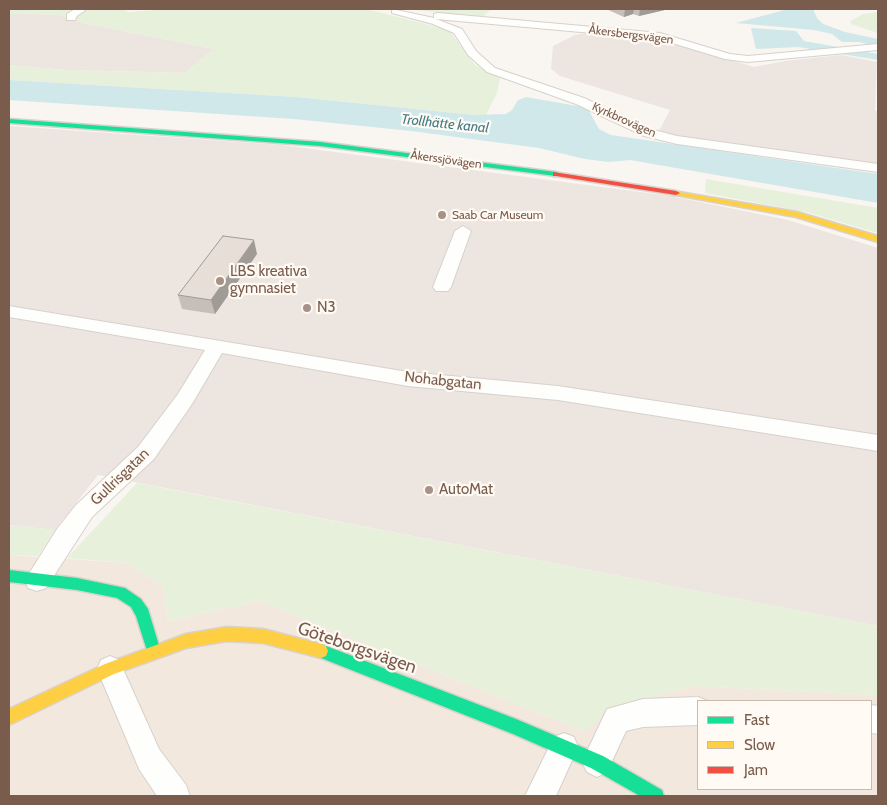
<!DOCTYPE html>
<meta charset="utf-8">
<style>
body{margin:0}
#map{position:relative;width:887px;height:805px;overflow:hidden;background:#f9f5f0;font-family:Cabin,sans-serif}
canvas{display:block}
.frame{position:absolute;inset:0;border:10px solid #7a5c4d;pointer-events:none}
.legend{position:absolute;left:697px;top:700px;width:175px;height:90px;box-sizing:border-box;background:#fffaf3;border:1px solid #cabbb1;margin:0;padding:6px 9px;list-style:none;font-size:15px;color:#7a5c4d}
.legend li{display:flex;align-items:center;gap:10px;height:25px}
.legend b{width:25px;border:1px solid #cabbb1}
</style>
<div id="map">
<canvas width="887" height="805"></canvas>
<div class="frame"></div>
<ul class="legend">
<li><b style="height:6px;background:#16e098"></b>Fast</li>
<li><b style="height:6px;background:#ffcf43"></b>Slow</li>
<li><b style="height:6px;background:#f24e42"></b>Jam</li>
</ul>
</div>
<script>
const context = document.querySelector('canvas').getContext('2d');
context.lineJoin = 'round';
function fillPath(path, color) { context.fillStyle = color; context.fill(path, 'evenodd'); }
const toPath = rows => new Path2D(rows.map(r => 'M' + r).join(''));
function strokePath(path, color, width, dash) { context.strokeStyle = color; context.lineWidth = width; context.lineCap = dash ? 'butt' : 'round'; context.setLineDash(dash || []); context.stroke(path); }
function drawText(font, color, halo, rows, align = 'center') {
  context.font = font + ' Cabin,sans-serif'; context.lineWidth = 4.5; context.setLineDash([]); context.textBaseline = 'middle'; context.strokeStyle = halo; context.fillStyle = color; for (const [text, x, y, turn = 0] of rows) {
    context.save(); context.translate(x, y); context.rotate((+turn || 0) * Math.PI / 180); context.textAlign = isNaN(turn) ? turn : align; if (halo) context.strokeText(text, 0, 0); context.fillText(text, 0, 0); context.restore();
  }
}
const residential = toPath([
 [9,555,127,563,164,587,168,621,260,601,584,731,617,705,695,686,878,695,878,796,9,796],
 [698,701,871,701,871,789,698,789]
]);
const industrial = toPath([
 [9,13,59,15,83,23,214,49,185,73,66,70,9,65],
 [587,33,604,33,662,39,754,67,785,61,841,55,877,62,875,110,878,112,878,166,690,140,658,133,670,110,560,76,551,69,553,46,575,35],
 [9,126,281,145,671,196,788,220,878,248,878,626,98,475,55,530,9,525]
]);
const green = toPath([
 [9,9,123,9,128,12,167,9,366,9,449,30,475,65,500,78,497,93,486,115,475,115,296,97,9,80,9,65,66,70,185,73,214,49,83,23,59,15,9,13],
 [408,9,491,9,482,18],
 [878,12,878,33,851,24,851,21,863,14],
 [706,179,878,208,878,233,806,212,705,193],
 [137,483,878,626,878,695,695,686,617,705,584,731,260,601,168,621,164,587,127,563,67,558],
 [9,525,55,530,38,556,9,555]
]);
const water = toPath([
 [788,9,813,9,817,18,823,24,845,32,878,39,878,47,859,42,842,42,832,34,814,30,736,23],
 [751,28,796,31,804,41,878,54,878,60,798,47,756,49],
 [9,80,296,97,475,115,506,114,512,110,518,100,526,97,583,107,589,111,599,129,611,135,878,174,878,203,630,160,609,162,585,159,539,148,411,131,294,119,9,100]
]);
const street = toPath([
 [75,9,87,9,77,16,75,20,67,20,67,14,75,9],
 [392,9,434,18,434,14,438,13,660,33,730,54,748,56,878,44,878,50,748,62,725,59,659,39,436,19,462,29,476,51,495,68,584,98,654,130,677,136,878,164,878,172,677,144,644,136,576,104,487,72,468,55,454,33,433,24,392,13,392,9],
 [463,226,471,231,451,287,448,291,436,291,433,287,455,231,463,226],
 [9,306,408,372,558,386,878,435,878,451,558,400,408,386,222,353,192,404,154,459,92,517,46,588,37,591,28,588,25,580,57,529,76,505,138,447,178,394,205,350,9,317,9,306],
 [110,656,119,660,159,749,186,785,190,796,157,796,139,769,97,669,101,660,110,656],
 [698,697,708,701,698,701,698,725,643,727,626,731,607,772,597,777,587,772,582,762,607,709,643,699,698,697],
 [871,705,878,706,878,734,871,733,871,705],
 [564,733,574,737,578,747,556,796,525,796,554,737,564,733]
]);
const fast = toPath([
 [9,119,320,142,556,172,560,174,556,176,320,146,9,123,9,119],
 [9,570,77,578,125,588,141,599,148,609,161,652,159,657,154,659,149,657,136,616,131,607,117,598,77,590,9,582,9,570],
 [321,644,516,719,603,756,662,790,664,796,640,796,591,768,513,734,316,656,314,651,316,646,321,644]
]);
const slow = toPath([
 [673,191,797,212,878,236,878,242,796,217,676,195,673,195,673,191],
 [227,627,263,629,321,644,326,646,328,651,326,656,321,658,263,643,227,641,186,648,114,674,9,725,9,709,105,664,186,634,227,627]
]);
const jam = toPath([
 [553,172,676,191,680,193,676,195,556,176,553,176,553,172]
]);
const wall = toPath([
 [606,9,669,9,639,16,633,14,624,17],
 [257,254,215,314,182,309,178,295]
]);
const shadedWall = toPath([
 [625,9,634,9,633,14,624,17],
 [640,9,669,9,639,16],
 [254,240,257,254,215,314,211,300]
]);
const building = toPath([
 [223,236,254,240,211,300,178,295,223,236]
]);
const markers = [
 [442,215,5,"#a69286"],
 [220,281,5,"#a69286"],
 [307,308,5,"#a69286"],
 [429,490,5,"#a69286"]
];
const farStreetnames = [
 ["Åkersbergsvägen",631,35,7],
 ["Kyrkbrovägen",624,120,24],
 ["Åkerssjövägen",446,160,8]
];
const farPoinames = [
 ["Saab Car Museum",452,215]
];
const farWaternames = [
 ["Trollhätte kanal",445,124,6]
];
const poiNames = [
 ["LBS kreativa",230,272],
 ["gymnasiet",230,289],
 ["N3",317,308],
 ["AutoMat",439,490]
];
const streetNames = [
 ["Nohabgatan",443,381,6],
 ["Gullrisgatan",120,477,-44]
];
const nearStreetnames = [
 ["Göteborgsvägen",357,648,19]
];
fillPath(residential, '#f2e8de');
fillPath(industrial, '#ede5e0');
fillPath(green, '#e7f0db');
fillPath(water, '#d0e8ea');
strokePath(street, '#d7d1cb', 2);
strokePath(fast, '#d9d2cb', 3);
strokePath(slow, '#d9d2cb', 3);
strokePath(jam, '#d9d2cb', 3);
fillPath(street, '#fefefd');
fillPath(fast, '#16e098');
fillPath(slow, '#ffcf43');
fillPath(jam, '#f24e42');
fillPath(wall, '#c6bfb9');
fillPath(shadedWall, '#a19b96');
fillPath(building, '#e6ded7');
strokePath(building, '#a19b96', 1);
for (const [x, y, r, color] of markers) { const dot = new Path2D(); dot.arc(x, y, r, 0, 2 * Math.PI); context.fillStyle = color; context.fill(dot); strokePath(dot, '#fffaf3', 2); }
drawText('12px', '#7a5c4d', '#fffaf3', farStreetnames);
drawText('12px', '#7a5c4d', '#fffaf3', farPoinames, 'left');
drawText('italic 14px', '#437c86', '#fffaf3', farWaternames);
drawText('15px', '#7a5c4d', '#fffaf3', poiNames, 'left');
drawText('15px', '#7a5c4d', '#fffaf3', streetNames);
drawText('18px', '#7a5c4d', '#fffaf3', nearStreetnames);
</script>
